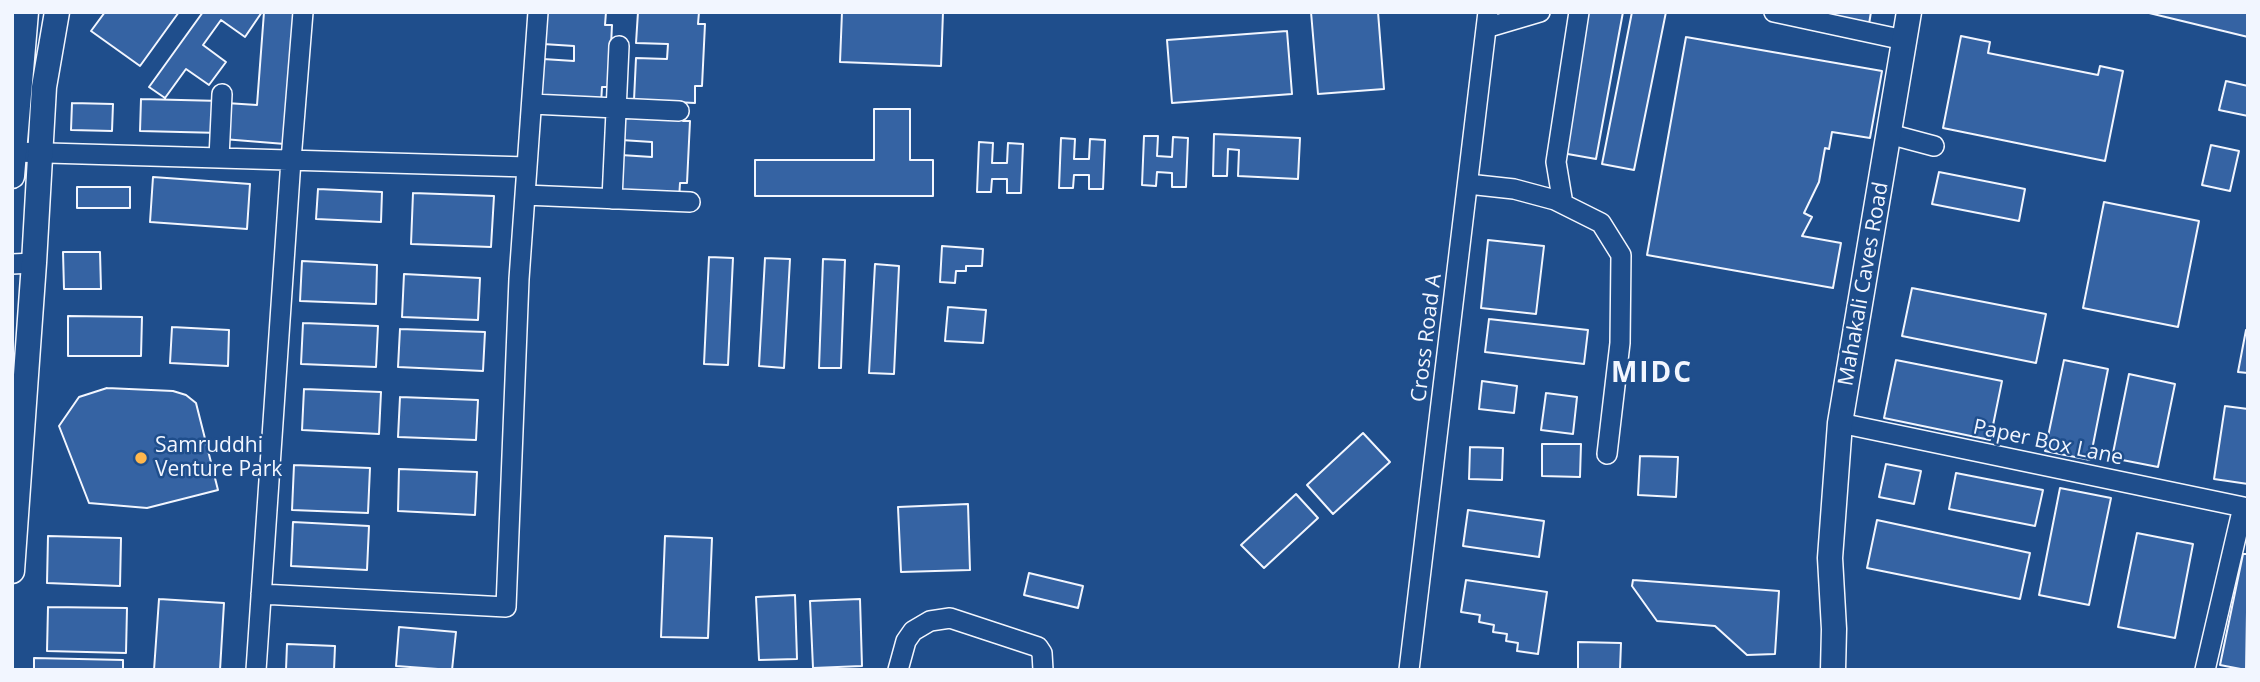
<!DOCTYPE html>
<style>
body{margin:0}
#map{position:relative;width:2260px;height:682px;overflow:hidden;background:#1f4e8c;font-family:"Open Sans",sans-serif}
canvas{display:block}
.frame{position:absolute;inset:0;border:14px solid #f2f6ff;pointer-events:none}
</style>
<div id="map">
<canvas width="2260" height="682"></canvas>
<div class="frame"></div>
</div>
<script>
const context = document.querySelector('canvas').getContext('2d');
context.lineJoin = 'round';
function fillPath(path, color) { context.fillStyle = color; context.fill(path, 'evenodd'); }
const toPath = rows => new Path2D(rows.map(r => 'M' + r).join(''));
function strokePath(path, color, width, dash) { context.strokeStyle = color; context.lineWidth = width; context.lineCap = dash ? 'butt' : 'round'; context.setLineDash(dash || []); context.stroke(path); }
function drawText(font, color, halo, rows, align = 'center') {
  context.font = font + ' "Open Sans",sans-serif'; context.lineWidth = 5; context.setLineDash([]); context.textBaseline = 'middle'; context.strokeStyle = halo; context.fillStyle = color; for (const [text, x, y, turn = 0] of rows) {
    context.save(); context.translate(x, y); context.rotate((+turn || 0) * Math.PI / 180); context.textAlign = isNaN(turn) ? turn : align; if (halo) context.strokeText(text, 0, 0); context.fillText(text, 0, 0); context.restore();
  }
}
const building = toPath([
 [105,12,179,12,140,66,91,31,105,12],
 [203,12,262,12,245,37,221,20,203,45,226,62,209,85,186,69,165,98,149,87,203,12],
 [264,12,296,12,285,144,223,139,226,103,257,105,264,12],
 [545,12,606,12,605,25,612,25,609,87,602,87,601,104,541,101,543,59,574,61,574,46,543,44,545,12],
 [638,12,699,12,698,24,705,24,702,86,695,86,695,103,634,100,636,58,667,59,668,44,636,43,638,12],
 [842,12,943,12,941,66,840,62,842,12],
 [1311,12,1378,12,1384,89,1318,94,1311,12],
 [1588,12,1623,12,1596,159,1562,153,1588,12],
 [1632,12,1666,12,1634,170,1602,164,1632,12],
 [1835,12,1871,12,1869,24,1834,16,1835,12],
 [2145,12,2248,12,2248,37,2145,12],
 [1287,31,1292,94,1172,103,1167,40,1287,31],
 [1961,36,1990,42,1988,53,2098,75,2100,66,2123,71,2105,161,1943,128,1961,36],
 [1686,37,1882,71,1870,138,1832,132,1829,149,1825,148,1819,182,1804,213,1812,217,1802,236,1841,243,1833,288,1647,255,1686,37],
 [2226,81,2248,86,2248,116,2219,110,2226,81],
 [141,99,221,101,221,133,140,131,141,99],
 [72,103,113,104,112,131,71,130,72,103],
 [622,109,682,113,683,121,690,121,687,183,680,183,679,200,619,197,621,155,652,157,652,142,621,140,622,109],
 [874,109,910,109,910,160,933,160,933,196,755,196,755,160,874,160,874,109],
 [1214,134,1300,138,1298,179,1238,176,1239,150,1228,149,1227,176,1213,176,1214,134],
 [1144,136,1158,136,1157,156,1172,157,1173,137,1188,138,1186,187,1172,187,1172,173,1157,172,1156,186,1142,185,1144,136],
 [1061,138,1075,139,1074,159,1089,159,1090,139,1105,140,1103,189,1089,189,1089,175,1074,175,1073,188,1059,188,1061,138],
 [979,142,993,143,992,163,1007,163,1008,143,1023,144,1021,193,1007,193,1007,179,992,179,991,192,977,192,979,142],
 [2211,145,2239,151,2230,191,2202,185,2211,145],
 [1939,172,2025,189,2019,221,1932,204,1939,172],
 [153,177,250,184,247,229,150,222,153,177],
 [77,187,130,187,130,208,77,208,77,187],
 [318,189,382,192,381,222,316,219,318,189],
 [413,193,494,196,491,247,411,244,413,193],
 [2104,202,2199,221,2178,327,2083,308,2104,202],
 [1488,240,1544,246,1536,314,1481,308,1488,240],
 [942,246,983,249,982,266,966,266,966,271,956,271,955,283,940,282,942,246],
 [63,252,100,252,101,289,64,289,63,252],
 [709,257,733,258,728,365,704,364,709,257],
 [765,258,790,259,784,368,759,366,765,258],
 [823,259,845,260,841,368,819,368,823,259],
 [302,261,377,265,376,304,300,301,302,261],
 [875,264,899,266,894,374,869,373,875,264],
 [404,274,480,278,478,320,402,317,404,274],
 [1912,288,2046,314,2036,363,1902,336,1912,288],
 [948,307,986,310,983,343,945,341,948,307],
 [68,316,142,317,141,356,68,356,68,316],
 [1489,319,1588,330,1584,364,1485,352,1489,319],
 [303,323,378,326,376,367,301,364,303,323],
 [172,327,229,330,228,366,170,363,172,327],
 [400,329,485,332,483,371,398,367,400,329],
 [2246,330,2248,330,2248,373,2238,372,2246,330],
 [1896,360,2002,381,1990,440,1884,418,1896,360],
 [2064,360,2108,369,2090,460,2045,451,2064,360],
 [2129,374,2175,384,2158,467,2112,458,2129,374],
 [1482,381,1517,386,1514,413,1479,409,1482,381],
 [107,388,173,391,186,395,196,403,218,490,147,508,89,503,59,426,79,397,107,388],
 [304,389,381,392,379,434,302,430,304,389],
 [1546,393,1577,397,1573,434,1541,430,1546,393],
 [400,397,478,400,476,440,398,437,400,397],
 [2225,406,2248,409,2248,484,2214,479,2225,406],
 [1363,433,1390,462,1333,514,1307,485,1363,433],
 [1542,444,1581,444,1580,477,1542,476,1542,444],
 [1470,447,1503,448,1502,480,1469,479,1470,447],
 [1640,456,1678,457,1676,497,1638,495,1640,456],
 [1886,464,1921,471,1914,504,1879,497,1886,464],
 [294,465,370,468,368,513,292,510,294,465],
 [399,469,477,472,475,515,398,511,399,469],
 [1956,473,2043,490,2035,526,1949,509,1956,473],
 [2060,488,2111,498,2089,605,2039,595,2060,488],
 [1296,494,1318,518,1264,568,1241,545,1296,494],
 [968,504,970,570,901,572,898,507,968,504],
 [1468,510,1544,521,1539,557,1463,546,1468,510],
 [1877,520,2030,553,2020,599,1867,568,1877,520],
 [293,522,369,526,367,570,291,566,293,522],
 [2137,533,2193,544,2175,638,2118,627,2137,533],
 [48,536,121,538,120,586,47,583,48,536],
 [665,536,712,538,708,638,661,637,665,536],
 [2243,554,2248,554,2246,670,2220,665,2243,554],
 [1029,573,1083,586,1078,608,1024,595,1029,573],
 [1466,580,1547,592,1538,654,1517,651,1518,643,1506,641,1507,634,1493,632,1494,625,1479,622,1480,615,1461,612,1466,580],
 [1633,580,1779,591,1775,654,1747,655,1715,626,1657,621,1632,586,1633,580],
 [795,595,797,659,759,660,756,597,795,595],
 [159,599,224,603,220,670,154,670,159,599],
 [860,599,862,666,813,668,810,601,860,599],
 [48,607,127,608,126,653,47,651,48,607],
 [399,627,456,632,452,670,396,666,399,627],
 [1578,642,1621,643,1620,670,1578,670,1578,642],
 [287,644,335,646,334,670,286,670,287,644],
 [34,658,123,660,123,670,34,670,34,658]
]);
const minor = toPath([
 [1774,12,1904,40],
 [1486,28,1540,12],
 [532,104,679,111],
 [1889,134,1934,146],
 [14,152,527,167],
 [219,158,222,94],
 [1468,184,1514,189,1555,200,1601,223,1621,255,1620,343,1607,454],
 [525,195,690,202],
 [612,199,619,46],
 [1563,204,1556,162,1579,12],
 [12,264,34,263],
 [1840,423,2248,508],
 [261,594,506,607,519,279,538,12],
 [256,670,291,160,303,12],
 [898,670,906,641,913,631,930,621,950,618,1038,647,1042,653,1043,670],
 [1409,670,1488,12],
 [2205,670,2243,507]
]);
const major = toPath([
 [12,176,26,12],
 [12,571,34,263,44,87,57,12],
 [1833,670,1834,629,1830,558,1840,423,1909,12]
]);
const markers = [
 [141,458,7,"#ffb74d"]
];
const streetNames = [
 ["Mahakali Caves Road",1864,284,-80],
 ["Cross Road A",1427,338,-83],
 ["Paper Box Lane",2048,443,12]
];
const poiNames = [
 ["Samruddhi",155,446],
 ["Venture Park",155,470]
];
const districtNames = [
 ["MIDC",1652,374]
];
fillPath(building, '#3563a3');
strokePath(building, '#f2f6ff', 2);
strokePath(minor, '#f2f6ff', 22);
strokePath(major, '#f2f6ff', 27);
strokePath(minor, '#1f4e8c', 19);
strokePath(major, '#1f4e8c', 24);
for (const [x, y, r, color] of markers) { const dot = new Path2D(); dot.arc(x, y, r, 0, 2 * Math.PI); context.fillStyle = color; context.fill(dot); strokePath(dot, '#1f4e8c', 2.5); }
drawText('21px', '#f2f6ff', '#1f4e8c', streetNames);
drawText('21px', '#f2f6ff', '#1f4e8c', poiNames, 'left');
context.letterSpacing = '2px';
drawText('bold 28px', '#f2f6ff', '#1f4e8c', districtNames);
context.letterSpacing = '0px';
</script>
